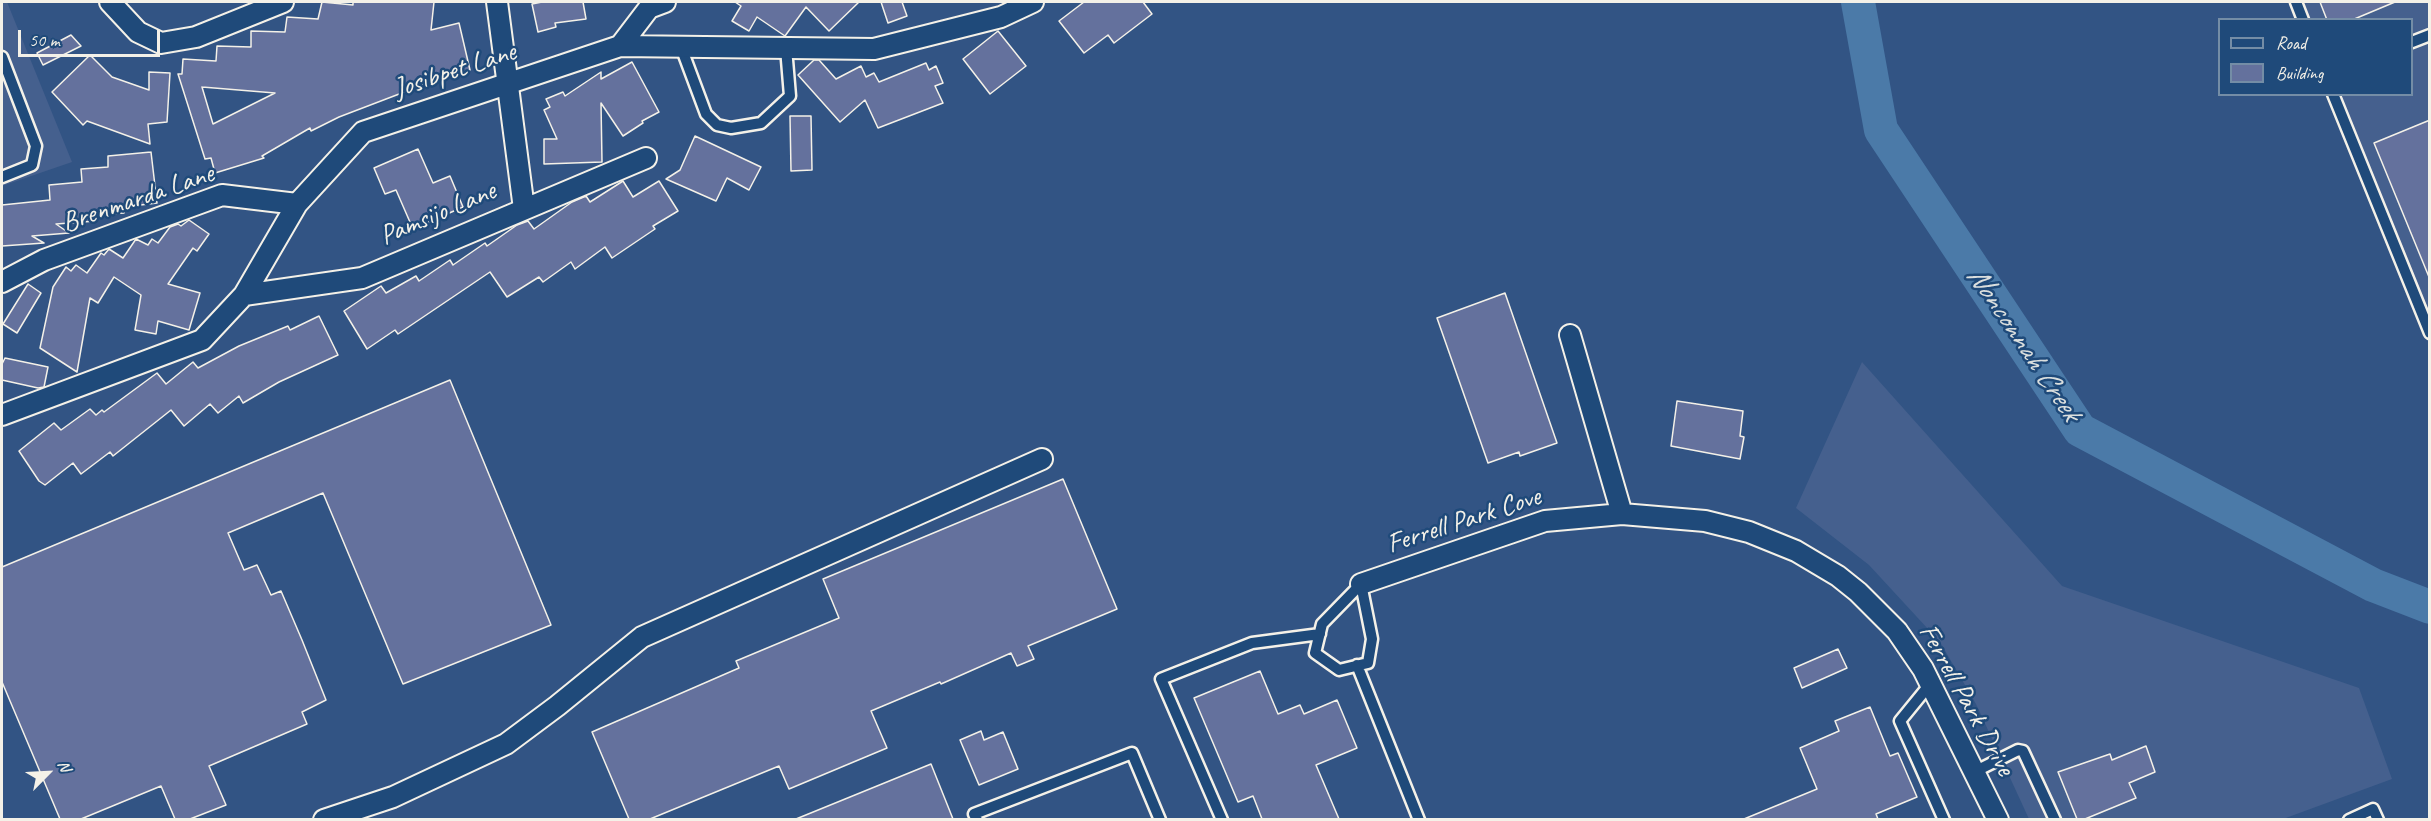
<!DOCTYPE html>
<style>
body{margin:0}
#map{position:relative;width:2431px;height:821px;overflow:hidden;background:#325484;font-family:Caveat,sans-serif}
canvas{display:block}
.frame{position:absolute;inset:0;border:3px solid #f4f1e8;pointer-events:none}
.legend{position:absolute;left:2218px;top:18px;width:195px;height:78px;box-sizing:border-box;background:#1f4a7a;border:2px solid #748da6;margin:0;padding:8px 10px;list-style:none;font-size:18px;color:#f4f1e8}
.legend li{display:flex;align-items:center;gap:12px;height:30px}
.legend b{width:30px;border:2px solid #748da6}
.north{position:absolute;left:18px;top:743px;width:60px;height:60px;-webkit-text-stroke:4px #1f4a7a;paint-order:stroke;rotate:66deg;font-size:16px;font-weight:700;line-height:24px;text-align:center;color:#f4f1e8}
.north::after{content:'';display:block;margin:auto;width:21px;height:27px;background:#f4f1e8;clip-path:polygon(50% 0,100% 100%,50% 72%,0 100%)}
.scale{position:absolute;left:18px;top:30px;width:142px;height:27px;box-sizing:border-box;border:3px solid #f4f1e8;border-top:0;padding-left:8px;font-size:18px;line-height:21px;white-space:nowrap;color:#f4f1e8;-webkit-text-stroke:4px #1f4a7a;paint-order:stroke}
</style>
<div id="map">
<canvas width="2431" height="821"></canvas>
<div class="frame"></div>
<ul class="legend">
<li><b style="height:8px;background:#1f4a7a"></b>Road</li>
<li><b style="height:16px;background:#64719d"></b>Building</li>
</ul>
<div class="north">N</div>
<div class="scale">50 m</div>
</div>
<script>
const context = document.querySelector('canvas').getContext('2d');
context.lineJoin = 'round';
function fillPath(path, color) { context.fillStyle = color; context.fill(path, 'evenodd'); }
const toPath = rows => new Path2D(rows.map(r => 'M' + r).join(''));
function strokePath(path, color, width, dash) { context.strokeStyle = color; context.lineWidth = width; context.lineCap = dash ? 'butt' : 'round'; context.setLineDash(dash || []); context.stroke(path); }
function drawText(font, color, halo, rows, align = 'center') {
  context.font = font + ' Caveat,sans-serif'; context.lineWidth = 5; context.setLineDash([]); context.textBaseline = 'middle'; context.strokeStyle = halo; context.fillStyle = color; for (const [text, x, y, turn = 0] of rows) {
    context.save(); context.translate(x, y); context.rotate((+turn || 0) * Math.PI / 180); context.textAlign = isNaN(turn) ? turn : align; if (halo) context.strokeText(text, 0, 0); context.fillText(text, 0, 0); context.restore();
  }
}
const built = toPath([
 [2,2,7,2,72,162,2,186],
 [2289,2,2429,2,2429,338,2328,95,2412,94,2412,20,2296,19],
 [1862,362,2062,586,2359,688,2392,779,2283,819,2029,819,1976,704,1940,642,1869,565,1796,508]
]);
const river = toPath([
 [1858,2,1881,130,2080,430,2373,585,2430,607]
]);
const building = toPath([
 [322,2,353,5,353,2,434,2,431,30,459,23,470,70,441,78,339,117,311,131,310,128,262,156,264,158,215,173,211,158,205,159,178,74,182,74,183,59,216,61,217,46,251,47,251,31,285,32,287,17,318,19,322,2],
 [202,87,275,93,213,124,202,87],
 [542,2,583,2,586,19,555,23,556,27,538,32,532,4,542,2],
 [735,2,859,2,829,31,806,7,785,36,757,17,749,31,732,21,741,6,735,2],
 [881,2,902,2,907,16,888,23,881,2],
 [1084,2,1143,2,1152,14,1114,43,1108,35,1084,53,1059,21,1084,2],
 [2320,2,2395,2,2352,20,2327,20,2320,2],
 [998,31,1026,66,990,94,963,59,998,31],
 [71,35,81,46,43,65,37,53,71,35],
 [90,55,112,77,149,90,149,72,170,73,167,122,148,124,150,144,87,121,83,125,52,92,90,55],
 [814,60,819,60,836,79,861,66,866,77,874,73,879,82,926,63,929,70,936,66,943,83,935,86,943,103,878,128,865,100,840,122,798,75,814,60],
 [632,62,659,112,642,121,643,123,623,136,601,103,602,162,544,164,544,139,557,139,544,110,550,107,546,99,563,92,565,96,601,72,601,79,632,62],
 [790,116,811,116,812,170,791,171,790,116],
 [2430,120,2430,277,2429,277,2374,143,2430,120],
 [695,136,761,167,749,190,727,178,716,201,666,179,680,170,695,136],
 [418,149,433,183,450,176,463,207,413,229,396,190,385,194,374,168,418,149],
 [151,152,157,203,124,207,124,213,95,215,96,221,56,224,69,233,32,236,44,243,2,246,2,205,50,200,49,185,82,182,81,169,108,167,108,156,151,152],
 [623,181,633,197,659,181,678,211,653,226,655,229,612,258,605,247,575,269,571,262,543,282,539,277,507,297,490,272,398,334,395,330,367,349,344,311,381,286,386,293,416,276,419,281,450,260,453,265,485,243,487,246,517,225,528,221,534,229,572,202,586,196,590,202,623,181],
 [189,220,209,234,197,251,193,248,168,284,200,293,189,330,158,321,156,334,135,330,141,295,114,277,98,303,90,298,77,372,40,348,53,287,66,267,71,271,76,265,87,273,101,253,104,255,109,249,123,258,136,239,148,245,152,239,158,243,170,227,178,224,181,226,189,220],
 [28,284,41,293,17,333,3,324,28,284],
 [1505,293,1557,443,1520,456,1519,452,1488,463,1437,318,1505,293],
 [319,316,338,355,279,382,243,403,239,396,218,413,210,404,184,426,171,410,113,456,110,452,81,474,73,463,45,485,39,481,19,451,54,423,61,430,90,409,96,415,102,410,104,412,157,373,166,384,193,362,198,368,239,346,288,326,290,330,319,316],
 [5,358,48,367,44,387,38,388,2,380,2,364,5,358],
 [450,380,551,625,403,684,323,493,228,533,244,570,257,565,271,595,281,591,302,640,326,700,302,712,307,724,209,766,226,805,190,819,175,819,161,786,81,819,60,819,2,682,2,567,450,380],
 [1677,401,1743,411,1740,436,1744,437,1740,459,1671,446,1677,401],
 [1063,479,1117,609,1028,646,1034,659,1017,666,1011,653,941,684,940,682,871,711,887,748,789,789,779,766,650,819,629,819,592,732,739,668,736,661,839,618,823,579,1063,479],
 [1838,649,1847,668,1802,688,1794,668,1838,649],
 [1260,671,1278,714,1300,705,1304,714,1337,700,1357,748,1316,765,1339,819,1262,819,1253,796,1238,802,1194,698,1260,671],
 [1870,707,1890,756,1898,753,1917,797,1876,814,1878,819,1744,819,1817,789,1800,748,1839,731,1835,721,1870,707],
 [981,731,984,740,1003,732,1018,769,979,785,960,740,981,731],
 [2146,746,2155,772,2129,783,2136,798,2085,819,2077,819,2058,772,2110,754,2112,760,2146,746],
 [931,764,953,819,796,819,931,764]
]);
const lane = toPath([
 [2296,2,2303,20],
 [2412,42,2430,35],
 [681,47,706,114,717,125,731,128,761,123,790,96,786,48],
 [2,57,36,146,32,165,2,177],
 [2333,94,2430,333],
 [1361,584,1372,639,1368,663,1339,670,1315,653,1322,624,1361,584],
 [1357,665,1419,820],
 [1931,683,1900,721,1944,820],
 [1976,771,2018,750,2023,751,2055,820],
 [977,820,974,814,1132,753,1160,820],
 [1222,820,1161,679,1252,643,1320,634],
 [2349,820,2373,809,2378,820]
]);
const street = toPath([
 [110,2,138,32,161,43,196,37,283,2],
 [497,2,524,209],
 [620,46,649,8,665,2],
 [2,282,44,260,222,195,297,204],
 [244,295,362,278,646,158],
 [1570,335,1622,514,1705,521,1749,532,1796,551,1838,576,1858,592,1897,631,1923,669,1998,820],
 [2,415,202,340,244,295,297,204,363,132,620,46,874,49,1001,17,1033,2],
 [1361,584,1545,521,1622,514],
 [324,820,393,797,506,744,557,706,642,637,1042,459]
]);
const streetNames = [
 ["Josibpet Lane",455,71,-18],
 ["Brenmarda Lane",138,199,-19],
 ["Pamsijo Lane",438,214,-23],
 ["Ferrell Park Cove",1464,521,-18],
 ["Ferrell Park Drive",1966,700,61]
];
const waterNames = [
 ["Nonconnah Creek",2023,344,56]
];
fillPath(built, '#45608e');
strokePath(river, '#4b7aa8', 34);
fillPath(building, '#64719d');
strokePath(building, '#f4f1e8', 1.5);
strokePath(lane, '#f4f1e8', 15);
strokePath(street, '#f4f1e8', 24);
strokePath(lane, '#1f4a7a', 10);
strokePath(street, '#1f4a7a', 20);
drawText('28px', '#f4f1e8', '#1f4a7a', streetNames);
drawText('italic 30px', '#dbdfde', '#1f4a7a', waterNames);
</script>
